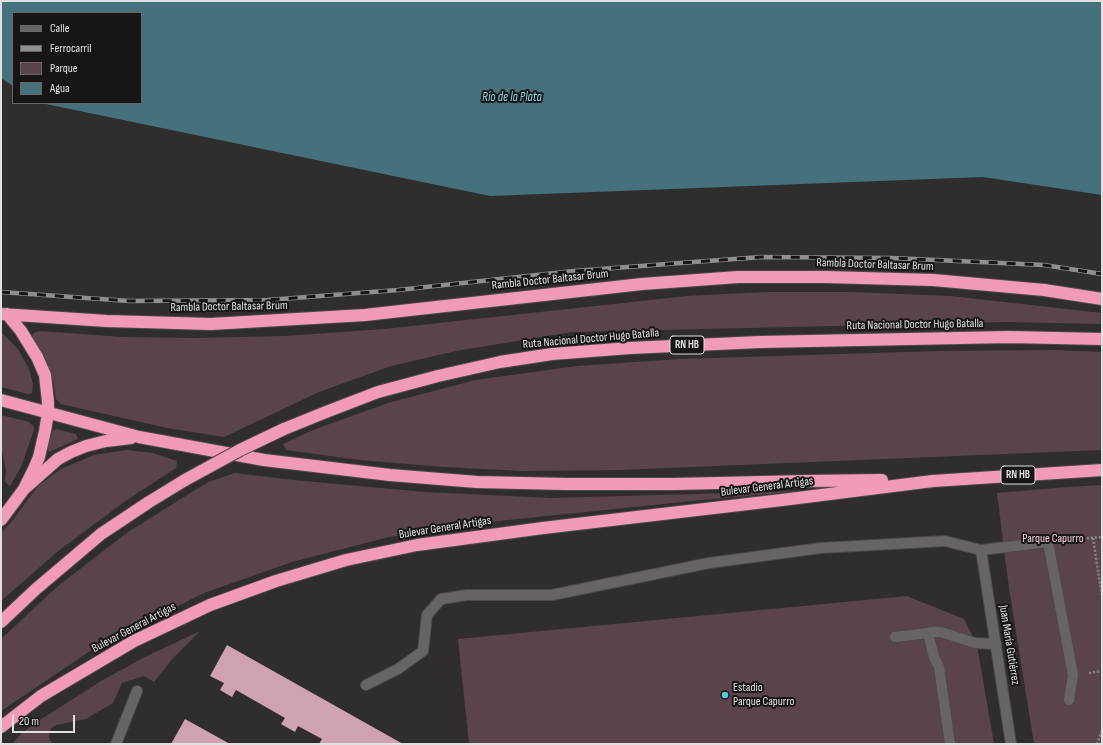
<!DOCTYPE html>
<meta charset="utf-8">
<style>
body{margin:0}
#map{position:relative;width:1103px;height:745px;overflow:hidden;background:#302d2d;font-family:"Sofia Sans Condensed",sans-serif}
canvas{display:block}
.frame{position:absolute;inset:0;border:2px solid #e1dfe0;pointer-events:none}
.legend{position:absolute;left:12px;top:12px;width:130px;height:92px;box-sizing:border-box;background:#171516;border:1px solid #686667;margin:0;padding:5px 7px;list-style:none;font-size:12px;color:#e1dfe0}
.legend li{display:flex;align-items:center;gap:8px;height:20px}
.legend b{width:20px;border:1px solid #686667}
.scale{position:absolute;left:12px;top:715px;width:63px;height:18px;box-sizing:border-box;border:2px solid #e1dfe0;border-top:0;padding-left:5px;font-size:12px;line-height:14px;white-space:nowrap;color:#e1dfe0;-webkit-text-stroke:3px #171516;paint-order:stroke}
</style>
<div id="map">
<canvas width="1103" height="745"></canvas>
<div class="frame"></div>
<ul class="legend">
<li><b style="height:5px;background:#686465"></b>Calle</li>
<li><b style="height:5px;background:#908e8e"></b>Ferrocarril</li>
<li><b style="height:11px;background:#5a444a"></b>Parque</li>
<li><b style="height:11px;background:#44717b"></b>Agua</li>
</ul>
<div class="scale">20 m</div>
</div>
<script>
const context = document.querySelector('canvas').getContext('2d');
context.lineJoin = 'round';
function fillPath(path, color) { context.fillStyle = color; context.fill(path, 'evenodd'); }
const toPath = rows => new Path2D(rows.map(r => 'M' + r).join(''));
function strokePath(path, color, width, dash) { context.strokeStyle = color; context.lineWidth = width; context.lineCap = dash ? 'butt' : 'round'; context.setLineDash(dash || []); context.stroke(path); }
function drawText(font, color, halo, rows, align = 'center') {
  context.font = font + ' "Sofia Sans Condensed",sans-serif'; context.lineWidth = 4; context.setLineDash([]); context.textBaseline = 'middle'; context.strokeStyle = halo; context.fillStyle = color; for (const [text, x, y, turn = 0] of rows) {
    context.save(); context.translate(x, y); context.rotate((+turn || 0) * Math.PI / 180); context.textAlign = isNaN(turn) ? turn : align; if (halo) context.strokeText(text, 0, 0); context.fillText(text, 0, 0); context.restore();
  }
}
const green = toPath([
 [766,292,851,292,951,296,1102,313,1102,324,1006,322,572,332,456,351,391,366,319,392,224,437,167,428,61,404,56,399,54,384,48,365,32,337,33,333,40,331,122,337,195,338,285,336,384,329,687,296],
 [1,332,18,349,29,369,33,384,32,393,28,394,1,387],
 [1055,350,1102,352,1102,450,619,470,523,471,444,467,359,460,286,450,283,444,313,430,388,403,475,380,577,366,679,359,940,351],
 [1,415,29,422,34,427,34,430,21,467,10,486,7,484,5,481,6,470,1,447],
 [56,429,76,434,78,439,49,452,47,448,53,431],
 [127,450,153,453,177,461,176,468,124,502,57,552,1,601,1,533,12,521,38,486,61,469,94,455],
 [235,473,293,480,425,492,552,498,801,491,692,501,489,522,389,537,292,562,204,593,93,649,1,711,1,639,58,586,128,532,208,482],
 [1102,485,1102,744,1034,744,1009,588,997,493,1068,487],
 [907,596,964,619,977,645,994,744,469,744,458,639],
 [200,631,174,657,154,682,144,676,122,683,113,703,86,719,56,725,50,729,49,738,53,744,12,744,22,733,37,722,101,681,145,657]
]);
const water = toPath([
 [1,1,1102,1,1102,195,983,177,490,196,41,103,141,103,141,13,13,13,13,86,1,78]
]);
const building = toPath([
 [227,645,403,744,319,744,322,739,298,726,295,732,281,724,285,718,236,690,232,697,220,690,224,683,210,676],
 [185,719,230,744,171,744]
]);
const path = toPath([
 [1093,538,1102,596],
 [1063,540,1102,537],
 [1089,673,1102,671],
 [1097,744,1102,730]
]);
const lane = toPath([
 [895,637,928,633],
 [366,685,398,669,423,651,427,615,441,599,467,595,552,595,709,563,821,548,945,541,981,550,1048,542,1073,675,1069,700],
 [950,744,939,667,934,657,928,633,933,632,941,632,975,643,996,644]
]);
const street = toPath([
 [981,550,1011,744],
 [116,744,137,691]
]);
const highway = toPath([
 [1,314,107,321,211,324,365,315,642,284,738,277,826,277,933,280,1044,290,1102,299],
 [7,314,21,331,37,357,45,375,48,402,48,413,45,431,39,457,34,469,24,489],
 [1,400,139,437,264,460,390,475,477,482,566,484,674,484,806,481,882,480],
 [284,429,326,412,378,392,438,376,500,362,552,354,630,348,760,342,1009,337,1102,339],
 [1,520,24,489,58,459,71,452,86,446,106,441,131,438],
 [1,622,36,589,101,534,149,502,185,480],
 [1,727,41,696,134,641,210,605,276,581,346,560,417,545,543,528,782,500,933,481,1102,470]
]);
const rail = toPath([
 [1,292,129,301,268,300,398,290,574,271,761,257,892,258,1044,265,1102,274]
]);
const highwayBridge = toPath([
 [185,480,240,450,284,429]
]);
const markers = [
 [725,695,4,"#56c9e0"]
];
const shields = [
 [687,345,34],
 [1018,475,34]
];
const shieldNames = [
 ["RN HB",687,345],
 ["RN HB",1018,475]
];
const streetNames = [
 ["Rambla Doctor Baltasar Brum",875,265,2],
 ["Rambla Doctor Baltasar Brum",550,280,-6],
 ["Rambla Doctor Baltasar Brum",229,307,-1],
 ["Ruta Nacional Doctor Hugo Batalla",915,325,-1],
 ["Ruta Nacional Doctor Hugo Batalla",591,339,-5],
 ["Bulevar General Artigas",767,487,-7],
 ["Bulevar General Artigas",445,528,-9],
 ["Bulevar General Artigas",134,628,-28],
 ["Juan María Gutiérrez",1009,645,81]
];
const parkNames = [
 ["Parque Capurro",1053,539]
];
const poiNames = [
 ["Estadio",733,688],
 ["Parque Capurro",733,702]
];
const waterNames = [
 ["Río de la Plata",512,98]
];
fillPath(green, '#5a444a');
fillPath(water, '#44717b');
fillPath(building, '#cea3af');
strokePath(lane, '#4c4a4b', 12);
strokePath(street, '#4c4a4b', 12);
strokePath(highway, '#4c4a4b', 14);
strokePath(path, '#8a8888', 2.5, [2, 2]);
strokePath(lane, '#686465', 10);
strokePath(street, '#686465', 10);
strokePath(highway, '#f19bb6', 12);
strokePath(rail, '#908e8e', 4.5);
strokePath(rail, '#171516', 3, [9]);
strokePath(highwayBridge, '#4c4a4b', 14, []);
strokePath(highwayBridge, '#f19bb6', 12);
for (const [x, y, r, color] of markers) { const dot = new Path2D(); dot.arc(x, y, r, 0, 2 * Math.PI); context.fillStyle = color; context.fill(dot); strokePath(dot, '#171516', 1.5); }
for (const [x, y, w] of shields) { const box = new Path2D(); box.roundRect(x - w / 2, y - 9, w, 18, 3); context.fillStyle = '#171516'; context.fill(box); strokePath(box, '#e1dfe0', 1); }
drawText('bold 11px', '#e1dfe0', null, shieldNames);
drawText('12px', '#e1dfe0', '#171516', streetNames);
drawText('12px', '#fbd1dc', '#171516', parkNames);
drawText('12px', '#e1dfe0', '#171516', poiNames, 'left');
drawText('italic 13px', '#85d5e7', '#171516', waterNames);
</script>
